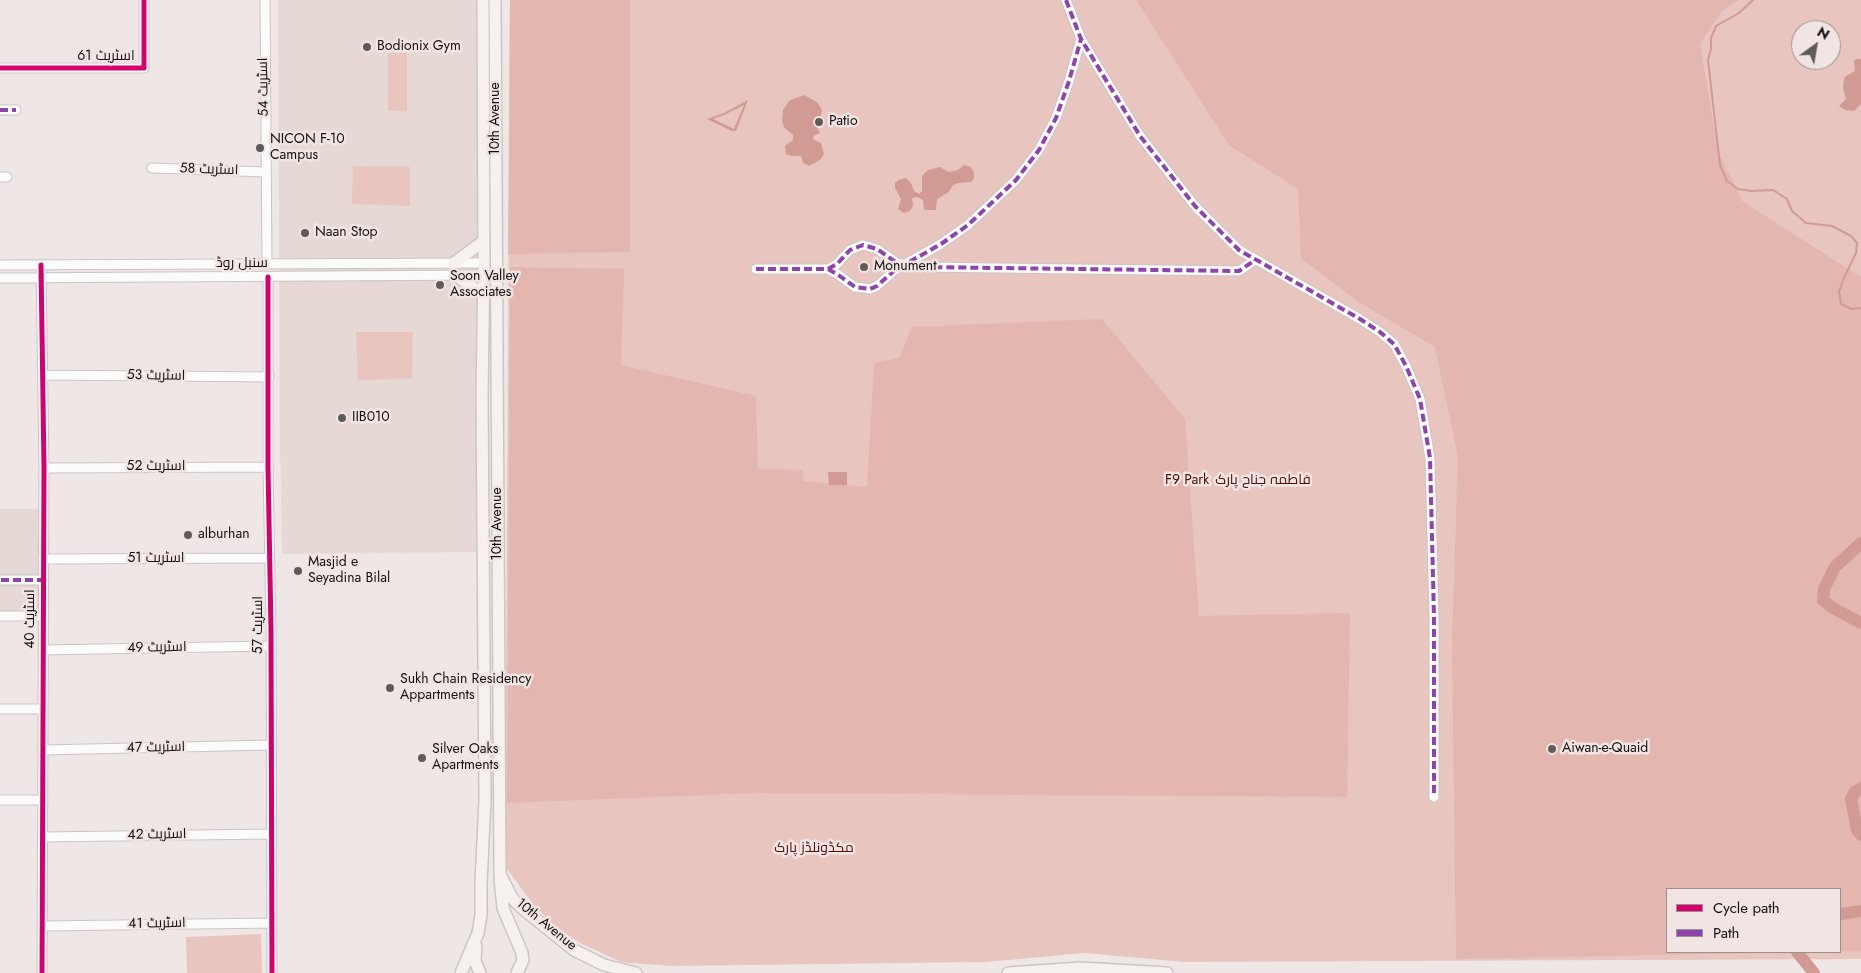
<!DOCTYPE html>
<meta charset="utf-8">
<style>
body{margin:0}
#map{position:relative;width:1861px;height:973px;overflow:hidden;background:#eee7e6;font-family:Jost,sans-serif}
canvas{display:block}
.legend{position:absolute;left:1666px;top:888px;width:175px;height:65px;box-sizing:border-box;background:#f1e5e3;border:1px solid #99908f;margin:0;padding:6px 9px;list-style:none;font-size:15px;color:#141010}
.legend li{display:flex;align-items:center;gap:10px;height:25px}
.legend b{width:25px;border:1px solid #99908f}
.north{position:absolute;left:1791px;top:20px;width:50px;height:50px;box-sizing:border-box;background:#f1e5e3;border:1px solid #99908f;border-radius:50%;rotate:32deg;font-size:14px;font-weight:700;line-height:20px;text-align:center;color:#141010}
.north::after{content:'';display:block;margin:auto;width:18px;height:22px;background:#605b5b;clip-path:polygon(50% 0,100% 100%,50% 72%,0 100%)}
</style>
<div id="map">
<canvas width="1861" height="973"></canvas>
<ul class="legend">
<li><b style="height:6px;background:#d6006c"></b>Cycle path</li>
<li><b style="height:6px;background:#8e44ad"></b>Path</li>
</ul>
<div class="north">N</div>
</div>
<script>
const context = document.querySelector('canvas').getContext('2d');
context.lineJoin = 'round';
function fillPath(path, color) { context.fillStyle = color; context.fill(path, 'evenodd'); }
const toPath = rows => new Path2D(rows.map(r => 'M' + r).join(''));
function strokePath(path, color, width, dash) { context.strokeStyle = color; context.lineWidth = width; context.lineCap = dash ? 'butt' : 'round'; context.setLineDash(dash || []); context.stroke(path); }
function drawText(font, color, halo, rows, align = 'center') {
  context.font = font + ' Jost,Cairo,sans-serif'; context.lineWidth = 5; context.setLineDash([]); context.textBaseline = 'middle'; context.strokeStyle = halo; context.fillStyle = color; for (const [text, x, y, turn = 0] of rows) {
    context.save(); context.translate(x, y); context.rotate((+turn || 0) * Math.PI / 180); context.textAlign = isNaN(turn) ? turn : align; if (halo) context.strokeText(text, 0, 0); context.fillText(text, 0, 0); context.restore();
  }
}
const built = toPath([
 [278,0,479,0,478,552,282,554,280,435],
 [0,509,40,509,40,613,0,614]
]);
const green = toPath([
 [510,0,1861,0,1861,959,1185,962,1084,953,986,962,670,966,621,962,582,944,555,927,533,904,507,869,505,856],
 [1801,30,1831,30,1831,60,1801,60],
 [1667,889,1840,889,1840,952,1667,952],
 [388,53,407,53,407,111,388,111],
 [353,166,410,167,410,206,352,204],
 [356,332,413,332,412,379,358,380],
 [261,934,262,973,187,973,186,937]
]);
const forest = toPath([
 [510,0,630,0,630,252,508,254],
 [1136,0,1739,0,1722,11,1700,44,1718,151,1742,201,1861,277,1861,951,1456,959,1452,641,1458,457,1435,347,1357,301,1301,258,1298,189,1229,145],
 [1840,889,1840,952,1667,952,1667,889],
 [510,267,624,269,621,365,756,396,758,469,802,470,804,481,867,487,874,363,899,358,912,327,1102,319,1185,419,1199,616,1350,613,1347,797,756,793,507,803]
]);
const water = toPath([
 [1856,59,1861,59,1861,104,1854,111,1845,110,1839,106,1846,99,1843,88,1844,79,1846,76,1855,71,1854,61],
 [804,95,817,102,822,110,821,115,815,123,820,133,815,135,813,137,814,140,821,143,824,154,820,160,809,166,803,163,801,156,792,156,786,154,785,146,793,140,793,135,784,127,782,121,783,110,790,100],
 [748,100,736,131,732,131,707,119,724,113],
 [744,105,734,129,713,119,726,114],
 [964,165,971,167,974,173,974,178,971,182,958,183,953,185,949,192,937,199,936,210,926,210,924,209,923,200,917,197,912,198,913,206,910,211,904,213,898,209,901,199,895,188,895,183,898,180,906,178,911,183,914,191,919,194,922,191,922,176,928,170,940,167,949,172,958,170],
 [828,472,847,472,847,485,829,485]
]);
const stream = toPath([
 [1753,0,1739,13,1716,26,1711,38,1711,49,1708,60,1720,165,1727,181,1738,189,1751,191,1773,190,1787,199,1792,211,1806,223,1832,226,1851,236,1857,243,1856,253,1843,280,1839,292,1841,304,1851,309,1861,308]
]);
const river = toPath([
 [1861,543,1835,567,1824,589,1823,600,1833,608,1861,623],
 [1861,788,1855,792,1851,799,1857,830,1861,835],
 [1840,914,1861,911],
 [1797,952,1814,973]
]);
const minor = toPath([
 [265,0,267,263],
 [1066,0,1081,39,1140,136,1195,206,1239,250,1360,319,1380,332,1394,344,1406,366,1420,399,1430,458,1434,617,1434,797],
 [0,68,144,68,144,0],
 [0,110,16,110],
 [152,168,266,172],
 [0,177,7,177],
 [0,265,484,263],
 [41,265,44,468,42,973],
 [756,269,828,269,837,274,855,287,870,289,877,286,895,270,941,244,968,225,1016,180,1039,150,1056,118,1069,81,1081,39],
 [828,269,837,264,850,250,863,245,877,249,897,263,919,267,1239,271,1255,260],
 [268,277,268,467,271,629,272,973],
 [0,278,484,275],
 [43,375,269,377],
 [44,468,268,467],
 [43,559,269,558],
 [1,580,43,580],
 [0,616,43,616],
 [43,650,271,646],
 [0,709,42,709],
 [43,750,270,745],
 [0,800,43,800],
 [43,837,271,834],
 [43,926,271,923]
]);
const major = toPath([
 [495,0,500,874,512,898,522,908,574,950,604,965,636,973],
 [454,263,484,241],
 [457,276,484,295],
 [500,878,503,908,522,953,523,960,517,973],
 [476,946,475,961,480,973],
 [461,973,478,933,481,915,481,882,485,800,482,397,484,263,483,0],
 [1008,973,1081,968,1167,973]
]);
const quiet = toPath([
 [1066,0,1081,39,1140,136,1195,206,1239,250,1360,319,1380,332,1394,344,1406,366,1420,399,1430,458,1434,617,1434,797],
 [0,110,16,110],
 [756,269,828,269,837,274,855,287,870,289,877,286,895,270,941,244,968,225,1016,180,1039,150,1056,118,1069,81,1081,39],
 [828,269,837,264,850,250,863,245,877,249,897,263,919,267,1239,271,1255,260],
 [1,580,43,580]
]);
const cycleway = toPath([
 [0,68,144,68,144,0],
 [41,265,44,468,42,973],
 [268,277,268,467,271,629,272,973]
]);
const markers = [
 [367,47,5,"#605b5b"],
 [819,122,5,"#605b5b"],
 [260,148,5,"#605b5b"],
 [305,233,5,"#605b5b"],
 [864,267,5,"#605b5b"],
 [440,285,5,"#605b5b"],
 [342,418,5,"#605b5b"],
 [188,535,5,"#605b5b"],
 [298,571,5,"#605b5b"],
 [390,688,5,"#605b5b"],
 [1552,749,5,"#605b5b"],
 [422,758,5,"#605b5b"]
];
const poiNames = [
 ["Bodionix Gym",377,47],
 ["Patio",829,122],
 ["NICON F-10",270,140],
 ["Campus",270,156],
 ["Naan Stop",315,233],
 ["Monument",874,267],
 ["Soon Valley",450,277],
 ["Associates",450,293],
 ["IIB010",352,418],
 ["alburhan",198,535],
 ["Masjid e",308,563],
 ["Seyadina Bilal",308,579],
 ["Sukh Chain Residency",400,680],
 ["Appartments",400,696],
 ["Aiwan-e-Quaid",1562,749],
 ["Silver Oaks",432,750],
 ["Apartments",432,766]
];
const streetNames = [
 ["اسٹریٹ 61",106,57],
 ["اسٹریٹ 54",264,87,-91],
 ["10th Avenue",496,119,-90],
 ["اسٹریٹ 58",209,170,2],
 ["سنبل روڈ",242,264],
 ["اسٹریٹ 53",156,376,1],
 ["اسٹریٹ 52",156,467],
 ["10th Avenue",498,524,-90],
 ["اسٹریٹ 51",156,559],
 ["اسٹریٹ 40",31,619,-90],
 ["اسٹریٹ 57",259,625,-90],
 ["اسٹریٹ 49",157,648,-1],
 ["اسٹریٹ 47",156,748,-1],
 ["اسٹریٹ 42",157,835,-1],
 ["اسٹریٹ 41",157,924,-1],
 ["10th Avenue",546,925,39]
];
const parkNames = [
 ["F9 Park",1187,481],
 ["فاطمہ جناح پارک",1263,481],
 ["مکڈونلڈز پارک",814,849]
];
fillPath(built, '#e5d8d5');
fillPath(green, '#e9c5c0');
fillPath(forest, '#e3b6af');
fillPath(water, '#d19a92');
strokePath(stream, '#d19a92', 2);
strokePath(river, '#d19a92', 12);
strokePath(minor, '#cac5c4', 11);
strokePath(major, '#cac6c6', 14);
strokePath(minor, '#fcfbfb', 9);
strokePath(major, '#f6f0ee', 11);
strokePath(quiet, '#8e44ad', 4, [8, 4]);
strokePath(cycleway, '#d6006c', 5);
for (const [x, y, r, color] of markers) { const dot = new Path2D(); dot.arc(x, y, r, 0, 2 * Math.PI); context.fillStyle = color; context.fill(dot); strokePath(dot, '#f1e5e3', 2); }
drawText('14px', '#141010', '#f1e5e3', poiNames, 'left');
drawText('14px', '#141010', '#f1e5e3', streetNames);
drawText('14px', '#520d09', '#f1e5e3', parkNames);
</script>
